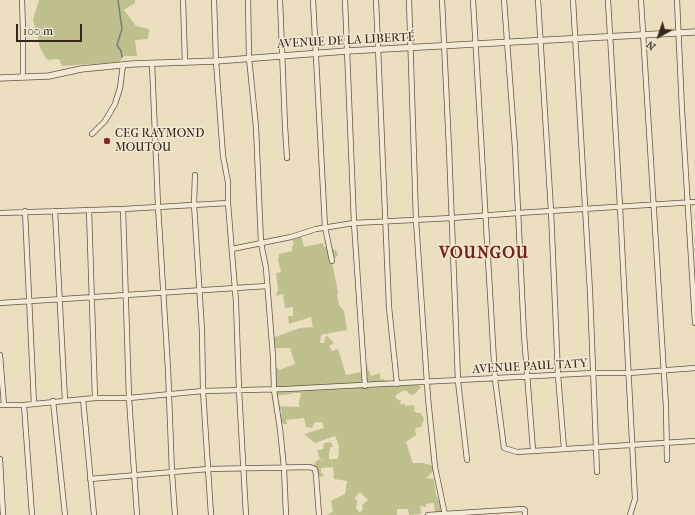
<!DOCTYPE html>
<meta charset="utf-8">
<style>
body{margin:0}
#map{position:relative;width:695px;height:515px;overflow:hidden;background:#ecdfc0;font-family:"IM FELL French Canon",serif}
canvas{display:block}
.north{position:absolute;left:639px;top:16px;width:40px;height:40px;-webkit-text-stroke:3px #f3ead6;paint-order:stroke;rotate:220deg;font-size:11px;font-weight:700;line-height:16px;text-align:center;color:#37271a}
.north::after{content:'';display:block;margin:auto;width:14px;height:18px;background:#37271a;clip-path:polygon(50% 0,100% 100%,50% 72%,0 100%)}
.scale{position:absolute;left:16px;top:24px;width:66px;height:18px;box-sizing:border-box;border:2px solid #37271a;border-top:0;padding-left:5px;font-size:12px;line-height:14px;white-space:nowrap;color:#37271a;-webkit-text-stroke:3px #f3ead6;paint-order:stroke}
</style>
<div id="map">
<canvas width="695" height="515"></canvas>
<div class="north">N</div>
<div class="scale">100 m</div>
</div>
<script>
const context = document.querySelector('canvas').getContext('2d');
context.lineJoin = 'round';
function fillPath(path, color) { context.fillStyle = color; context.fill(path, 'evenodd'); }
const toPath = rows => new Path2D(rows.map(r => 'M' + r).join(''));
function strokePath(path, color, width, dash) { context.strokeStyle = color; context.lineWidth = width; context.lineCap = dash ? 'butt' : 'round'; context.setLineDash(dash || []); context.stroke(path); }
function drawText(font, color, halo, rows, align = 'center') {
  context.font = font + ' "IM FELL French Canon",serif'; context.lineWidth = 3; context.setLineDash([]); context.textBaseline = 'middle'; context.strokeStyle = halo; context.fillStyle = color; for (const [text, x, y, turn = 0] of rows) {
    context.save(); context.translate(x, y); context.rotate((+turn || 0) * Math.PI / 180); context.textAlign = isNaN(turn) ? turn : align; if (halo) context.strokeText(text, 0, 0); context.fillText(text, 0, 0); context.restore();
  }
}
const green = toPath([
 [39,0,135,0,135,3,124,10,136,26,149,29,148,39,135,40,137,56,124,56,119,62,62,66,59,59,47,60,40,48,33,19],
 [301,234,304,247,323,243,324,247,332,246,333,248,332,249,336,250,338,255,332,262,338,292,337,295,339,305,344,311,347,330,321,335,320,343,324,343,326,335,334,343,329,346,332,351,338,349,346,375,361,372,364,370,364,359,371,376,380,373,380,379,384,379,386,383,418,385,421,387,415,394,410,395,407,391,403,391,396,395,396,398,401,401,400,403,401,405,404,403,405,406,413,405,415,408,414,411,417,413,421,413,424,419,421,427,415,428,416,435,406,442,413,463,423,463,435,466,436,469,426,478,434,479,436,495,442,507,442,513,435,514,434,503,426,504,426,507,420,506,421,514,409,515,408,509,397,509,397,515,327,515,333,511,331,501,345,494,347,481,334,479,333,467,321,468,321,473,324,474,322,477,316,476,314,465,317,460,325,459,320,459,317,450,323,449,324,443,331,442,333,447,330,447,330,451,329,451,329,459,338,459,339,446,335,436,315,443,304,434,324,428,322,422,314,423,312,428,306,427,304,418,286,420,287,424,284,424,280,421,282,411,281,410,278,409,277,406,299,407,299,401,301,394,300,393,292,393,291,394,275,396,274,391,279,387,274,386,274,380,277,379,277,377,274,378,274,368,278,368,279,370,295,364,290,348,273,348,272,338,300,328,313,327,311,317,289,324,288,316,293,316,293,307,285,308,283,294,276,296,278,289,276,273,281,272,278,260,279,254,292,251,292,246,294,244,290,235],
 [360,492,368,500,362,505,363,509,360,513,355,507,357,506,357,500,354,499]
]);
const stream = toPath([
 [118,0,122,29,117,45,121,51,122,57]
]);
const minor = toPath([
 [22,0,23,31,23,77],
 [183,0,185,62],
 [214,0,216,61,223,156,228,182,228,203,236,302,239,390,246,515],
 [248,0,249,58,256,127,261,243,266,268,273,357,274,390,280,429,284,468,286,515],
 [280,0,285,126,287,158],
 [313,0,325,227,332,261],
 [345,0,354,223,365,386],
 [376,0,389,307,397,384],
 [409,0,416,220,428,398,435,467,445,515],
 [442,0,449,148,458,381,467,460],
 [473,0,495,379,504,448,517,452,695,441],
 [504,0,515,148,524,335,533,450],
 [538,0,551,211,558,375,564,449],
 [573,0,590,292,597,472],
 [608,0,620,207,635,499,630,515],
 [641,0,666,407,667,460],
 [677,0,682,110,695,323],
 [152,63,158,206,168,369,172,473,175,515],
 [92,134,105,121,115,104,120,88,123,65],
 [195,175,194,204,202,331,203,391,211,515],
 [123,209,129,398,137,515],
 [89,210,95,398],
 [25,211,34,404],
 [55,211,65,401],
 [0,213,123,209,228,203],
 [232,249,291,237,316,229,354,223,452,218,518,213,695,202],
 [0,303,267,286],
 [0,355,4,405],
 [83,399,94,515],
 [53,401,65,515],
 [0,405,24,405,95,398,129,398,203,391,286,389,593,373,629,373,695,368],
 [24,405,32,515],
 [0,459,3,515],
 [90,479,208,469,310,467,315,469,316,475,319,515],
 [428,515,523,509,525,510,525,515]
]);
const tertiary = toPath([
 [0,78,49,76,81,69,132,64,216,61,347,51,695,32]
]);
const markers = [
 [107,141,4,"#8f2418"]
];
const streetNames = [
 ["AVENUE DE LA LIBERTÉ",346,41,-3],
 ["AVENUE PAUL TATY",530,367,-3]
];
const poiNames = [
 ["CEG RAYMOND",115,134],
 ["MOUTOU",115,148]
];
const districtNames = [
 ["VOUNGOU",484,254]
];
fillPath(green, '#bfc08d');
strokePath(stream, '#728078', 1.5);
strokePath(minor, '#645544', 6);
strokePath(tertiary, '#645544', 7);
strokePath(minor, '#f3ead6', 4.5);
strokePath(tertiary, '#f3ead6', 5.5);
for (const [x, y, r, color] of markers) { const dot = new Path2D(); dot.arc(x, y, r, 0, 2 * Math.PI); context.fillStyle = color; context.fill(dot); strokePath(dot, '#f3ead6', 1.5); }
drawText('12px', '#37271a', '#f3ead6', streetNames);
drawText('12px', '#37271a', '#f3ead6', poiNames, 'left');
context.letterSpacing = '1px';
drawText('bold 16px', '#7a1f14', '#f3ead6', districtNames);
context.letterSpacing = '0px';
</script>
